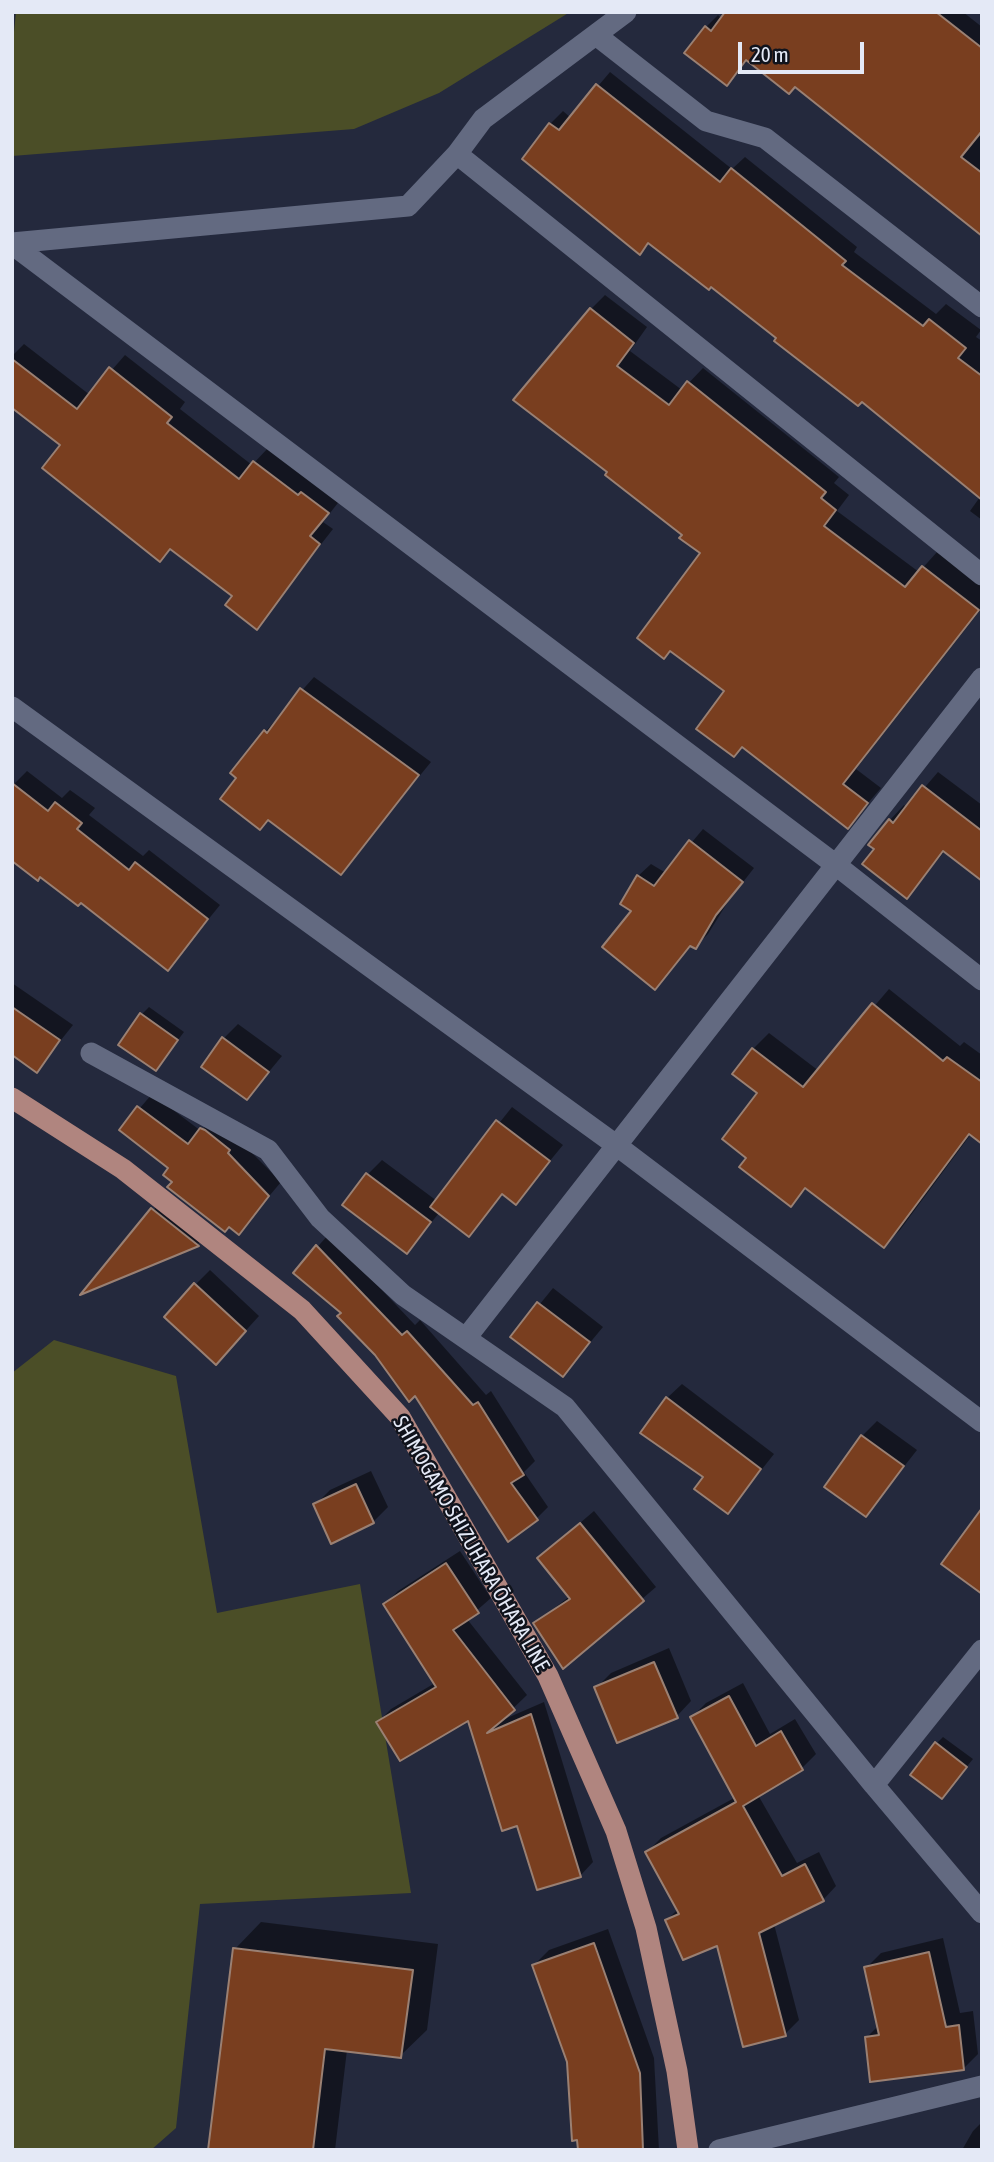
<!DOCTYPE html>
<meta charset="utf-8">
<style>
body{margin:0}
#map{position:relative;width:994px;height:2162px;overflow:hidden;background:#24293d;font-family:"Asap Condensed",sans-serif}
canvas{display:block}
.frame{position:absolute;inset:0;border:14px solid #e4e9f6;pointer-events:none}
.scale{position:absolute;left:738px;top:42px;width:126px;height:32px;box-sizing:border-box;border:4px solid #e4e9f6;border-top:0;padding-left:9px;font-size:21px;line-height:24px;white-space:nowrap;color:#e4e9f6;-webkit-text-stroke:5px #10131c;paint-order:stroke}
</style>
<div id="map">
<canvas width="994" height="2162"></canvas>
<div class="frame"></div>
<div class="scale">20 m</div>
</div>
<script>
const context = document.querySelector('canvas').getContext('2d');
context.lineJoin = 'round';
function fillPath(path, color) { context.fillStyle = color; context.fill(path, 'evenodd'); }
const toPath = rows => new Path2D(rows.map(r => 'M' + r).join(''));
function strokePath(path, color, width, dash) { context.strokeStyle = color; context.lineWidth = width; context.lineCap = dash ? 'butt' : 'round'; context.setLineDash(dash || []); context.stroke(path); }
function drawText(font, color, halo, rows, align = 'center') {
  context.font = font + ' "Asap Condensed",sans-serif'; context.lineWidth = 5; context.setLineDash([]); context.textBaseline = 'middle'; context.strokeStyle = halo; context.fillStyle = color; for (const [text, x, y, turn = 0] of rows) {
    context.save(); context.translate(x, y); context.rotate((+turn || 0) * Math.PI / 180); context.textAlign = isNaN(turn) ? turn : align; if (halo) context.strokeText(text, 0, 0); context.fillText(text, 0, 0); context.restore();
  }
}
const green = toPath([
 [16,12,570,12,439,93,354,129,12,156,12,52],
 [54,1340,176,1376,217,1613,360,1584,411,1893,200,1904,176,2128,151,2150,12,2150,12,1373]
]);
const shadow = toPath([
 [727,12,963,12,982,27,982,233,795,86,747,59,727,83,706,27,718,15,722,19],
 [610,72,732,169,745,157,857,247,854,252,936,314,946,304,981,330,976,337,982,341,982,520,970,511,980,497,922,452,925,449,712,285,650,242,639,252,550,124,563,111,571,118],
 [605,295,647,327,630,351,682,390,703,368,839,477,834,483,849,495,837,511,919,572,937,552,982,586,982,608,856,769,881,788,848,826,726,691,702,553,684,534,591,309],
 [24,344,90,395,125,355,185,402,180,409,252,465,268,448,341,499,323,522,333,529,256,627,234,595,171,548,160,559,63,445,12,406,12,356],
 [314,677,431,762,341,872,238,777,265,732],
 [27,771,62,798,70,790,95,808,89,815,143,856,149,850,220,905,168,969,12,786],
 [938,772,982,805,982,859,945,851,907,897,876,848,890,820,904,805,907,808],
 [703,829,754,868,729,900,708,934,695,947,692,945,655,988,634,910,638,876,651,864,666,873],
 [12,983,73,1025,37,1070,12,1053],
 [889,989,960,1046,964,1042,982,1055,982,1142,971,1134,900,1230,884,1246,807,1188,791,1204,748,1158,759,1092,753,1049,769,1033,819,1071],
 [149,1007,184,1032,156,1069,142,1014],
 [238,1024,282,1056,247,1098,224,1038],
 [152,1094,201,1131,215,1116,281,1182,239,1232,174,1181,171,1168,121,1130],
 [512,1107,563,1145,516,1202,504,1193,469,1235,440,1212,407,1251,367,1175,382,1160,437,1201],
 [167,1194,212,1230,198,1244,86,1291],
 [329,1234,415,1325,420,1320,486,1395,491,1391,535,1461,524,1472,548,1507,536,1519,416,1394,343,1312,295,1272],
 [210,1270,259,1316,230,1348,195,1285],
 [553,1288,603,1327,563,1375,513,1337],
 [682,1384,774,1454,728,1512,706,1477,667,1398],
 [877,1421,917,1450,866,1515,826,1486,862,1436],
 [371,1471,388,1507,373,1522,315,1505,330,1490],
 [594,1511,656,1587,563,1667,535,1623,570,1596,539,1558],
 [460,1551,491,1598,467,1619,527,1695,500,1721,544,1702,593,1862,580,1876,519,1824,469,1718,378,1722,391,1709,435,1683,385,1604,398,1591],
 [669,1648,691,1701,677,1716,596,1688,611,1673],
 [743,1683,770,1734,795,1719,816,1754,802,1768,758,1795,797,1863,819,1852,836,1886,823,1900,774,1924,799,2020,785,2034,718,1943,667,1920,678,1909,647,1852,661,1838,736,1797,692,1717,706,1703],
 [943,1737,973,1759,942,1797,936,1744],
 [261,1922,438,1944,427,2030,400,2056,347,2050,335,2150,210,2150,235,1949],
 [608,1929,654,2058,659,2150,579,2150,569,2062,534,1965,549,1950],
 [943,1938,960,2013,973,2011,978,2054,964,2068,866,2038,879,2025,866,1968,881,1953],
 [982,2122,982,2150,962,2150,973,2131]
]);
const building = toPath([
 [725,12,936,12,982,48,982,131,961,157,982,173,982,236,795,87,789,94,746,60,727,86,684,53,705,26,711,31,725,12],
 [596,84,720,182,731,168,846,261,842,265,923,326,929,319,966,348,958,358,982,376,982,500,862,402,858,406,774,341,776,338,711,287,709,290,648,243,640,255,522,159,549,123,559,130,596,84],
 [590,308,634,343,617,366,669,405,687,381,826,492,821,498,836,510,824,526,905,587,922,566,979,610,843,784,868,803,848,829,742,747,734,757,696,729,724,691,670,651,664,659,637,638,700,553,679,538,682,535,605,475,607,472,513,400,590,308],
 [12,359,77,409,109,367,172,417,167,423,239,479,253,461,298,495,301,492,329,513,310,536,320,544,257,630,225,605,232,596,170,549,160,562,42,468,60,445,12,408,12,359],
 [300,688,419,775,341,875,268,820,260,830,220,799,236,778,230,773,264,730,267,733,300,688],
 [12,783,48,811,55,802,82,823,77,829,129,870,135,862,208,919,168,971,81,903,78,906,40,877,38,881,12,861,12,783],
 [922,785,982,831,982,881,943,851,907,899,862,864,874,849,868,845,889,819,893,823,922,785],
 [689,840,743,882,716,915,696,949,690,946,655,990,602,947,631,911,620,904,637,875,654,886,689,840],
 [872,1003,943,1061,947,1057,982,1082,982,1144,969,1134,884,1248,805,1188,791,1207,739,1167,746,1158,722,1139,757,1093,732,1074,752,1048,803,1087,872,1003],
 [12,1007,60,1040,37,1073,12,1055,12,1007],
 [140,1013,178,1040,156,1071,118,1045,140,1013],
 [222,1037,269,1072,247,1100,201,1067,222,1037],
 [137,1106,188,1144,200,1128,205,1130,230,1150,228,1153,269,1196,239,1235,229,1227,225,1232,167,1187,172,1182,163,1175,168,1168,119,1130,137,1106],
 [496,1120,550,1161,516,1205,502,1194,469,1237,430,1207,496,1120],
 [366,1173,431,1222,407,1254,342,1205,366,1173],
 [151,1208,199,1246,80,1295,151,1208],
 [316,1245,402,1335,407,1331,473,1405,478,1402,524,1475,511,1483,538,1520,508,1542,415,1396,409,1402,375,1355,337,1316,341,1313,293,1273,316,1245],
 [194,1283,246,1331,216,1365,164,1317,194,1283],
 [537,1302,590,1342,563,1377,510,1337,537,1302],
 [666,1397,761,1469,728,1514,694,1489,703,1477,640,1433,666,1397],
 [861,1435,904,1466,866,1517,824,1487,861,1435],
 [356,1484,374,1523,331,1544,313,1504,356,1484],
 [982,1508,982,1594,941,1564,982,1508],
 [580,1523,644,1601,563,1669,533,1623,570,1599,537,1558,580,1523],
 [446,1563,479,1613,453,1630,515,1710,487,1733,531,1714,581,1877,537,1890,517,1826,502,1831,468,1721,400,1761,376,1722,436,1687,383,1604,446,1563],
 [654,1662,678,1718,617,1743,594,1687,654,1662],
 [729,1696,756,1746,781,1731,803,1770,743,1806,782,1876,805,1864,824,1901,759,1933,786,2036,743,2047,717,1946,683,1960,665,1920,679,1914,645,1852,736,1802,690,1717,729,1696],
 [935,1742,967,1767,942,1799,910,1775,935,1742],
 [594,1943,640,2073,643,2150,578,2150,577,2140,572,2141,567,2062,532,1965,594,1943],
 [233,1948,413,1970,401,2058,325,2049,313,2150,208,2150,233,1948],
 [929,1952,946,2027,959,2025,964,2070,870,2082,865,2037,879,2035,864,1967,929,1952]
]);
const minor = toPath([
 [596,35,706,121,765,138,982,307],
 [457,154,982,575],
 [12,243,408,206,457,154,483,119,626,12],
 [12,244,836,865,982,980],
 [12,707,616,1145,982,1422],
 [91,1053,268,1150,320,1218,403,1295,565,1407,874,1785],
 [466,1338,982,678],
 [982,1650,874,1785,982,1913],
 [719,2150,982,2086]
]);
const major = toPath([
 [12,1098,123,1169,302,1310,400,1417,548,1676,616,1831,646,1928,677,2071,688,2150]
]);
const streetNames = [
 ["SHIMOGAMO SHIZUHARA ŌHARA LINE",471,1544,60]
];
fillPath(green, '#4b4e27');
fillPath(shadow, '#0007');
fillPath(building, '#793e1f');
strokePath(building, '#9a8073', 2);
strokePath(minor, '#636a81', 21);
strokePath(major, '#b0857f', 21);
drawText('21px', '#e4e9f6', '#10131c', streetNames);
</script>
